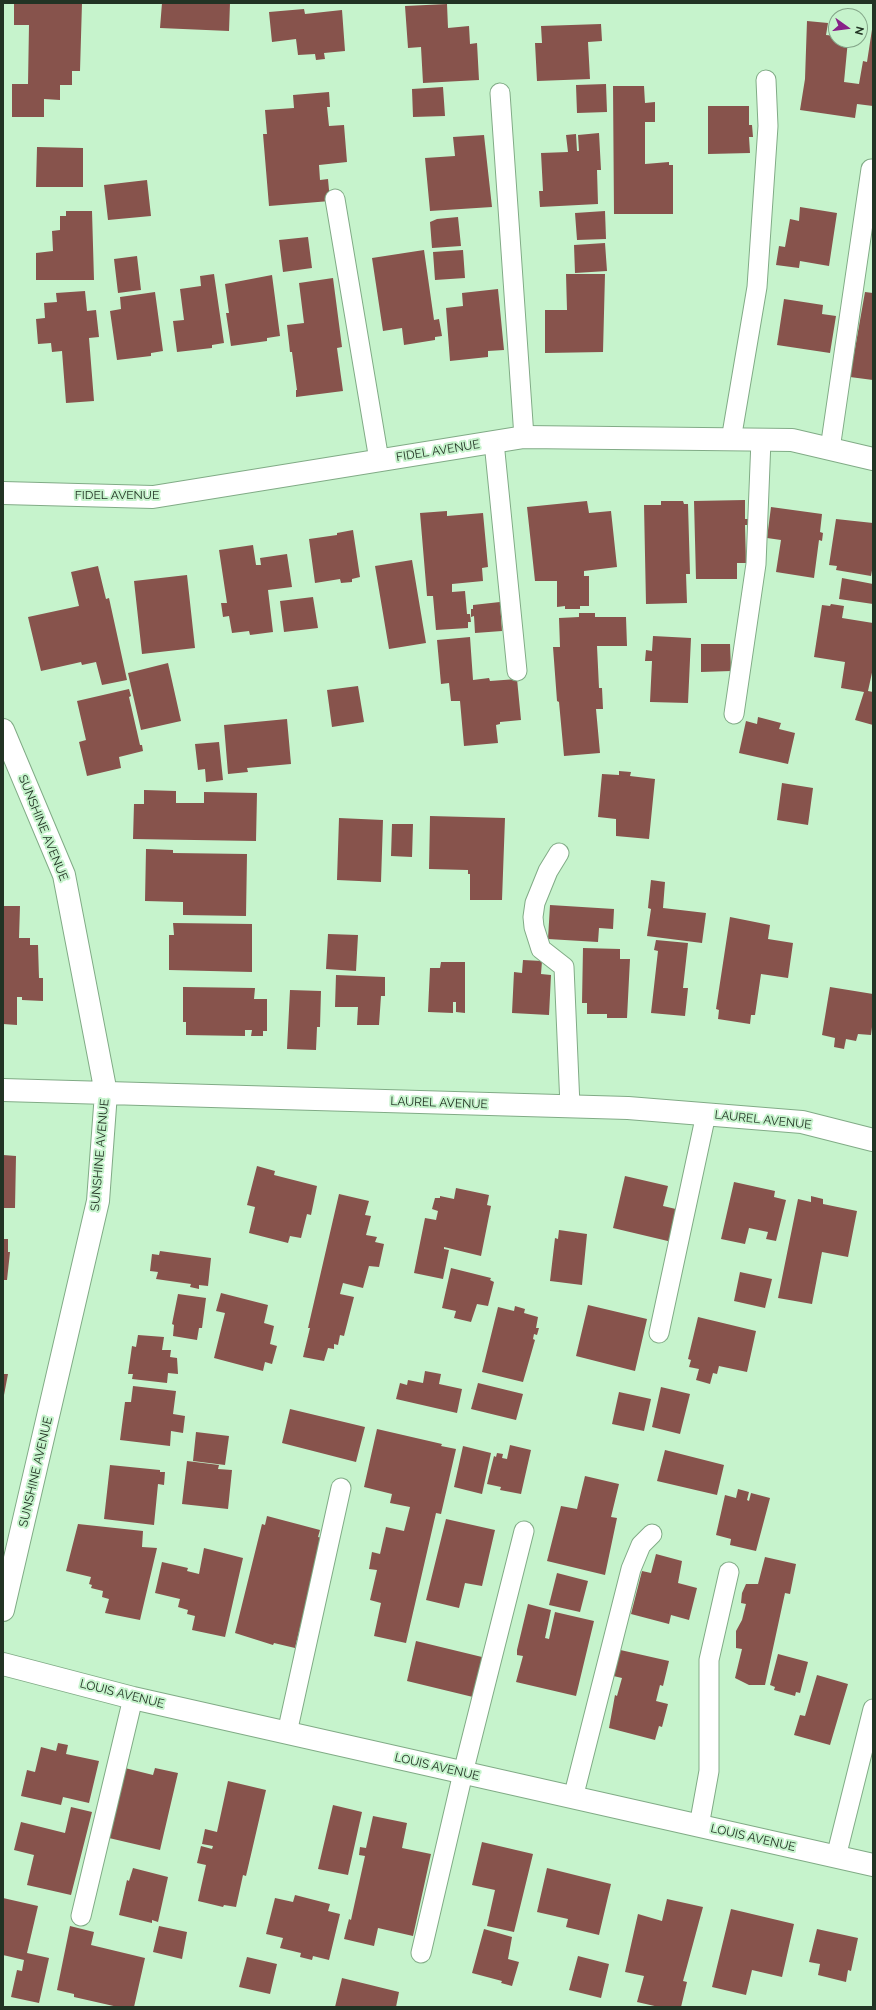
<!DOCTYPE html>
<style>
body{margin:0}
#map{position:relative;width:876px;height:2010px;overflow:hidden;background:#c6f3cc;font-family:Raleway,sans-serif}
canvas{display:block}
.frame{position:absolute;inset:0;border:4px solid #223324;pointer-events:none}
.north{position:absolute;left:828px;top:8px;width:40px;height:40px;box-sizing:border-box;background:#c6f3cc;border:1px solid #84a689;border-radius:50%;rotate:104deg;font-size:11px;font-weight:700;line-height:16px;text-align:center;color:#223324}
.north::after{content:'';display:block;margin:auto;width:14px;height:18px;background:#882188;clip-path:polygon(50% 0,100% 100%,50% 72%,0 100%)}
</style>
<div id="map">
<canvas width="876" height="2010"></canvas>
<div class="frame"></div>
<div class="north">N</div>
</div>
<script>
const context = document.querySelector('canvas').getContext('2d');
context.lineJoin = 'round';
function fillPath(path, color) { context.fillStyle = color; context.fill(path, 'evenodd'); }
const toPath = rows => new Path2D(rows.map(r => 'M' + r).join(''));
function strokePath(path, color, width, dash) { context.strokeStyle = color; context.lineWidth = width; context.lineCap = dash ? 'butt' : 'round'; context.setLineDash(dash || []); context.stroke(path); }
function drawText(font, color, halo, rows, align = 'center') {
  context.font = font + ' Raleway,sans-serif'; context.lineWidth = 4; context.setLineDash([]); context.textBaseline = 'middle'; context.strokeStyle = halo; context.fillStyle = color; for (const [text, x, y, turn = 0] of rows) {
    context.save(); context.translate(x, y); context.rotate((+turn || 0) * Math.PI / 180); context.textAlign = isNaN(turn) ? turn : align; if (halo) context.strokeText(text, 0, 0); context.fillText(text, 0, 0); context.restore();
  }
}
const building = toPath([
 [14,3,82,3,80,71,72,71,72,85,60,85,60,100,44,99,44,117,12,117,12,84,28,84,29,25,14,25],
 [162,3,230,3,229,31,160,28],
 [447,4,448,28,469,26,470,44,477,43,479,80,423,83,421,47,408,48,405,6],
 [304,9,305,14,342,10,345,51,324,53,325,59,316,60,315,54,298,55,296,39,272,42,269,12],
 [807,21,828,23,826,35,836,36,836,40,848,40,844,82,859,84,863,61,867,62,873,23,873,106,857,104,855,118,800,110,805,79],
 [601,24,602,41,588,42,590,79,537,81,535,43,542,43,541,26],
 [606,84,607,112,577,113,576,85],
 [613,86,644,86,645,103,655,102,655,122,645,122,645,164,669,162,669,165,673,165,673,214,614,214],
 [443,87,445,116,413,117,412,89],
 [329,92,330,107,327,107,329,126,344,125,347,162,319,165,320,180,328,179,330,201,269,206,263,134,267,134,265,110,294,108,293,95],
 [708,106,749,106,749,125,752,125,753,137,749,137,750,153,708,154],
 [599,133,601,170,597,170,598,204,540,207,539,191,543,191,541,153,568,152,566,135,576,134,577,151,579,151,578,135],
 [484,135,492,207,430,211,425,158,455,156,453,137],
 [37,147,83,148,83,187,36,187],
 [147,180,151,216,108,220,104,185],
 [800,207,837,213,829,266,800,261,799,268,776,265,779,246,785,247,790,219,799,221],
 [66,211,92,211,94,280,36,280,36,253,53,251,52,231,60,230,60,216,66,216],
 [605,211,606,239,577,240,575,213],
 [458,217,461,246,432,248,430,222,437,219],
 [308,237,312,268,283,272,279,240],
 [605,243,607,271,575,273,574,245],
 [424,250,434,320,439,319,442,336,435,337,435,340,404,345,402,328,383,331,372,258],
 [463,250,465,278,435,280,433,252],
 [137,256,141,290,118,293,114,259],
 [214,274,224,343,212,345,212,348,177,352,173,321,184,320,180,289,201,286,200,276],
 [566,274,605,274,603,352,545,353,545,310,567,310],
 [272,275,280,336,267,338,267,341,231,346,226,313,229,313,225,284],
 [333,278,342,347,337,348,343,391,296,397,296,390,297,390,292,352,290,352,287,325,304,323,299,283],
 [498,289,504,350,488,351,488,357,450,361,446,308,463,306,462,293],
 [85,291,87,311,96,310,99,337,89,338,94,401,66,403,62,351,52,352,51,343,38,344,36,319,45,318,44,303,57,302,56,293],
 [155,292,163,351,151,353,151,356,117,360,110,311,121,309,120,297],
 [865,292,873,293,873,380,850,377],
 [784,299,823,305,822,314,836,316,830,353,777,345],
 [745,500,745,519,748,519,748,525,745,525,746,563,737,563,737,579,696,579,694,501],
 [587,501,589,513,611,511,617,567,584,571,584,576,589,576,589,606,580,606,580,609,565,609,565,606,557,607,557,581,535,581,527,507],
 [661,501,683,501,684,504,688,504,690,574,686,574,687,603,646,604,644,505,661,505],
 [771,507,822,514,820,532,823,533,822,541,819,540,814,578,776,572,781,540,767,538],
 [447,511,447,516,483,513,488,567,482,568,483,581,452,584,452,592,465,591,467,614,470,614,471,622,468,622,468,628,436,630,433,596,427,596,420,513],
 [836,519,873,523,873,565,871,576,836,570,837,566,829,565],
 [353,530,360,577,352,579,352,582,341,583,340,579,315,583,309,539,337,535,337,533],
 [253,545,256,565,261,565,260,558,287,554,292,587,268,590,273,632,250,635,249,631,232,633,229,616,223,617,221,603,227,603,219,550],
 [412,560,426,643,389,649,375,566],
 [98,566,106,599,109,598,127,680,102,685,96,662,82,665,81,662,41,671,28,617,79,606,71,572],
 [187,575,195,648,142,654,134,581],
 [842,578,873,584,873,604,839,599],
 [313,597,318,628,284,632,280,601],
 [500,602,502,631,475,633,474,616,471,617,471,609,473,609,473,605],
 [831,604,844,606,842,618,873,623,873,668,868,691,873,692,873,725,855,720,864,692,841,688,845,662,814,657,822,605,830,606],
 [579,613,595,613,595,617,626,617,627,646,597,646,599,688,602,688,603,709,596,709,600,753,564,756,559,702,557,701,553,647,560,647,559,618,579,617],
 [653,636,691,638,688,703,650,702,652,661,645,661,646,650,652,651],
 [470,637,473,680,489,678,490,681,517,679,521,720,500,722,500,724,496,725,498,743,464,746,460,701,451,701,449,683,441,684,437,640],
 [701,644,730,644,731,671,701,672],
 [168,663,181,721,141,730,128,673],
 [358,686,364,722,332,727,327,690],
 [129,689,131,696,129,697,140,745,142,745,143,751,119,757,121,768,87,776,79,742,86,740,77,701],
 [758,717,781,723,779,729,795,733,788,764,739,753,746,721,757,724],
 [287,719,291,764,247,768,248,772,228,774,224,725],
 [219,742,223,780,206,782,205,769,198,770,195,744],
 [619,771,631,772,630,776,655,779,649,839,616,836,616,819,598,817,602,774,619,775],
 [782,783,813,788,808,825,777,820],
 [144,790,176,791,176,803,204,803,204,792,257,793,256,841,133,839,134,804,144,804],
 [430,816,505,818,502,900,470,900,470,874,468,874,468,870,429,869],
 [339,818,383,820,381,882,337,880],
 [392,824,413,824,412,857,391,856],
 [146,849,173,850,173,853,247,854,246,916,183,915,183,902,145,901],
 [651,880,665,882,663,908,706,913,702,943,647,936,651,909,648,908],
 [550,905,614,909,613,929,599,928,598,942,548,939],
 [3,906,20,906,19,938,30,938,30,945,38,945,39,978,43,978,43,1001,22,1000,22,997,17,997,17,1025,3,1024],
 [730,917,770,925,768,939,793,943,788,978,761,974,755,1015,751,1015,750,1024,718,1019,719,1010,716,1009],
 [173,923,252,924,252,972,169,970,169,935,174,935],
 [328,934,358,935,356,971,326,969],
 [656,940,688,943,683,988,688,988,685,1016,651,1013,658,951,654,950],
 [583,948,620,949,620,959,630,959,627,1018,607,1018,607,1014,587,1014,587,1003,582,1003],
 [523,960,542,961,541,974,551,975,549,1015,512,1013,514,972,522,973],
 [441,962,465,962,465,1013,456,1012,456,1002,453,1002,453,1013,428,1012,430,968,440,968],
 [336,975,385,977,385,996,381,996,379,1025,357,1025,358,1007,335,1007],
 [183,987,255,988,254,999,267,999,267,1031,263,1031,263,1036,251,1036,252,1030,245,1030,245,1036,186,1035,186,1022,183,1022],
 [830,987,873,994,873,1019,871,1035,858,1034,856,1041,846,1039,844,1049,834,1047,835,1038,822,1035],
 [290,990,321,991,320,1027,317,1027,316,1050,287,1049],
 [3,1155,16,1156,15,1208,3,1208],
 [257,1166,275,1171,274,1175,317,1186,311,1215,307,1214,301,1238,290,1236,288,1243,249,1233,255,1207,247,1205],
 [625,1176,668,1186,663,1206,680,1210,672,1242,613,1228],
 [734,1182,775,1191,774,1197,786,1200,776,1241,766,1239,768,1232,749,1228,745,1244,721,1239],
 [456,1188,489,1195,487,1205,491,1206,481,1256,444,1247,444,1249,449,1250,443,1279,414,1273,425,1218,436,1220,438,1211,432,1209,435,1198,440,1198,440,1196,454,1199],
 [339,1194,369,1201,365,1215,371,1216,366,1235,377,1237,375,1242,384,1244,379,1267,369,1266,363,1288,343,1283,340,1294,354,1297,344,1336,340,1335,338,1345,334,1344,334,1349,328,1348,324,1361,303,1357,310,1328,308,1328],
 [811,1196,823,1199,823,1204,857,1211,848,1257,822,1252,812,1304,778,1298,798,1199,811,1202],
 [559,1230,587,1234,582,1285,550,1281,555,1238,558,1239],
 [3,1239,8,1239,8,1252,10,1252,7,1280,3,1280],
 [160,1251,211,1258,208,1286,199,1285,199,1289,190,1287,191,1284,156,1279,158,1272,150,1271,152,1254,159,1255],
 [451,1268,491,1278,490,1280,494,1282,488,1306,477,1304,471,1322,454,1318,456,1311,442,1308],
 [740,1272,772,1279,765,1308,734,1301],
 [221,1293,268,1305,264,1323,274,1326,270,1344,277,1346,272,1364,265,1362,263,1371,214,1358,225,1313,216,1311],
 [178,1294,206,1298,202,1328,199,1328,197,1340,173,1336,174,1325,172,1324],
 [588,1305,647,1319,635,1371,576,1356],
 [515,1306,525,1309,524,1313,538,1317,536,1328,539,1328,537,1335,534,1334,533,1339,535,1340,523,1382,482,1372,498,1307,514,1311],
 [698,1317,756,1331,747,1372,719,1366,717,1374,713,1373,710,1384,696,1380,699,1369,689,1367,691,1360,688,1359],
 [138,1335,164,1337,162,1350,171,1350,170,1357,177,1358,178,1374,168,1373,167,1383,132,1379,133,1374,128,1374,132,1346,136,1347],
 [425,1371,441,1374,439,1384,462,1389,457,1413,396,1399,400,1383,407,1385,408,1380,423,1383],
 [3,1374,8,1374,4,1395,3,1395],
 [478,1383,523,1394,516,1420,471,1409],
 [133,1386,176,1391,173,1414,185,1416,183,1433,171,1431,170,1446,120,1440,125,1402,131,1402],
 [661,1387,690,1394,680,1434,652,1427],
 [619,1392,651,1399,644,1431,612,1424],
 [290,1409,365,1427,356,1462,282,1443],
 [377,1429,442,1444,441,1446,456,1449,441,1514,436,1513,406,1643,374,1636,381,1603,370,1600,377,1570,369,1569,372,1552,380,1554,386,1527,404,1531,410,1507,390,1503,392,1494,364,1487],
 [196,1432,229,1436,225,1465,193,1461],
 [510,1445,531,1450,521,1494,500,1490,501,1487,487,1484,494,1456,496,1457,497,1453,503,1454,502,1458,507,1459],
 [463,1446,491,1453,482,1494,454,1487],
 [665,1450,724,1465,717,1495,657,1481],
 [187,1461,219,1465,218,1469,232,1470,228,1509,182,1504],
 [110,1465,160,1470,160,1472,165,1472,164,1485,158,1484,154,1525,104,1519],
 [585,1476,619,1484,611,1517,617,1518,605,1575,547,1561,561,1506,577,1509],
 [738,1489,749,1492,747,1500,749,1501,751,1493,770,1498,756,1551,730,1545,731,1539,716,1535,725,1495,736,1498],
 [267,1516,320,1530,318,1537,322,1538,308,1608,305,1607,295,1648,274,1643,273,1645,235,1633,262,1524,265,1525],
 [446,1519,495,1530,482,1586,465,1583,459,1608,426,1600],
 [78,1524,143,1531,142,1547,157,1548,140,1620,105,1613,109,1599,102,1597,103,1591,91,1588,92,1585,89,1584,91,1577,66,1571],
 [204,1548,243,1558,225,1637,192,1630,195,1616,187,1614,188,1610,178,1607,180,1599,155,1593,162,1562,188,1568,187,1571,199,1574],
 [656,1554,682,1561,678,1583,697,1588,689,1620,671,1615,669,1624,631,1614,642,1571,651,1573],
 [765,1557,796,1564,790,1594,785,1593,765,1685,749,1685,735,1678,742,1649,736,1648,736,1631,742,1620,746,1604,741,1603,742,1593,746,1584,758,1584],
 [557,1573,588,1581,580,1612,549,1605],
 [528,1604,551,1610,545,1638,549,1639,555,1612,594,1621,576,1696,516,1682,523,1656,517,1655,517,1650],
 [416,1641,482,1657,473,1697,407,1681],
 [616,1649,669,1661,663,1686,660,1685,656,1701,668,1704,662,1727,659,1726,655,1740,609,1728,615,1695,617,1696,622,1678,609,1675],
 [778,1654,808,1662,800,1693,796,1692,795,1696,774,1690,775,1687,770,1685],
 [817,1675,848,1684,830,1745,794,1735,800,1715,805,1716],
 [58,1743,68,1745,66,1754,99,1761,89,1803,63,1797,61,1805,21,1796,27,1770,35,1772,41,1747,56,1751],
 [125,1768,153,1775,155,1768,178,1773,160,1850,109,1838],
 [228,1781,266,1790,246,1876,243,1875,236,1907,224,1905,223,1907,198,1901,206,1865,197,1863,201,1846,212,1849,213,1846,202,1844,205,1829,217,1832],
 [333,1805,362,1812,348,1875,318,1869],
 [71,1807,92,1812,71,1895,27,1885,34,1855,14,1850,21,1822,65,1833],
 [373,1816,407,1823,402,1848,431,1854,413,1936,378,1928,374,1946,344,1939,349,1919,351,1920,365,1856,359,1855,360,1847,366,1848],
 [482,1842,533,1854,514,1932,487,1926,495,1890,472,1885],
 [133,1868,168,1877,158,1922,152,1920,152,1923,119,1915,127,1880,129,1881],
 [547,1868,611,1884,599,1935,566,1927,568,1919,537,1912],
 [295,1895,330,1904,328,1911,340,1914,329,1960,313,1956,312,1960,300,1957,301,1953,280,1948,283,1938,266,1934,275,1898,293,1902],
 [3,1898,38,1906,27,1953,49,1958,39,2003,11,1997,17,1970,22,1971,24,1960,3,1955],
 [667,1899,703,1907,683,1981,687,1982,681,2007,659,2007,637,2002,644,1976,625,1972,638,1914,662,1921],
 [731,1909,794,1924,782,1977,752,1970,746,1995,712,1987],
 [70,1926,94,1932,91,1945,145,1958,134,2007,118,2007,74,1997,74,1994,57,1990],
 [159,1926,187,1932,182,1959,153,1952],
 [484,1929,512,1937,508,1959,519,1962,512,1986,501,1983,502,1981,472,1973],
 [817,1929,858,1938,851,1971,848,1970,846,1982,818,1975,820,1964,809,1962],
 [578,1956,609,1964,601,1998,569,1990],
 [247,1957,277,1964,270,1994,239,1987],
 [342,1978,399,1992,396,2007,335,2007]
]);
const lane = toPath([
 [500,93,524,437],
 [335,199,379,460],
 [731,440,757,287,768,126,766,80],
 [494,442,517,671],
 [830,449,871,169],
 [734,714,756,564,761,440],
 [559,853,548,871,535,903,533,917,534,927,541,949,564,967,570,1106],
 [659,1333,706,1114],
 [287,1733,341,1488],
 [573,1798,631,1569,641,1545,652,1534],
 [699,1826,709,1771,709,1660,729,1572],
 [836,1857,873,1709],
 [81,1916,133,1698],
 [421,1953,463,1773,524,1531]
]);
const street = toPath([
 [3,493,153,497,524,437,792,440,873,459],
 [3,730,64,875,106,1093,98,1201,3,1610],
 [3,1090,628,1108,802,1122,873,1140],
 [3,1664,133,1698,873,1865]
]);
const streetNames = [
 ["FIDEL AVENUE",438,451,-9],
 ["FIDEL AVENUE",117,495],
 ["SUNSHINE AVENUE",43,828,68],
 ["LAUREL AVENUE",439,1103,2],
 ["LAUREL AVENUE",763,1120,6],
 ["SUNSHINE AVENUE",100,1155,-85],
 ["SUNSHINE AVENUE",36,1472,-77],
 ["LOUIS AVENUE",122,1694,14],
 ["LOUIS AVENUE",437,1767,13],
 ["LOUIS AVENUE",753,1838,13]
];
fillPath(building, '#87534c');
strokePath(lane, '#81ab86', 21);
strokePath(street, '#81ab86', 24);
strokePath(lane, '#fff', 19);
strokePath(street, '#fff', 22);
drawText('12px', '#223324', '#c6f3cc', streetNames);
</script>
